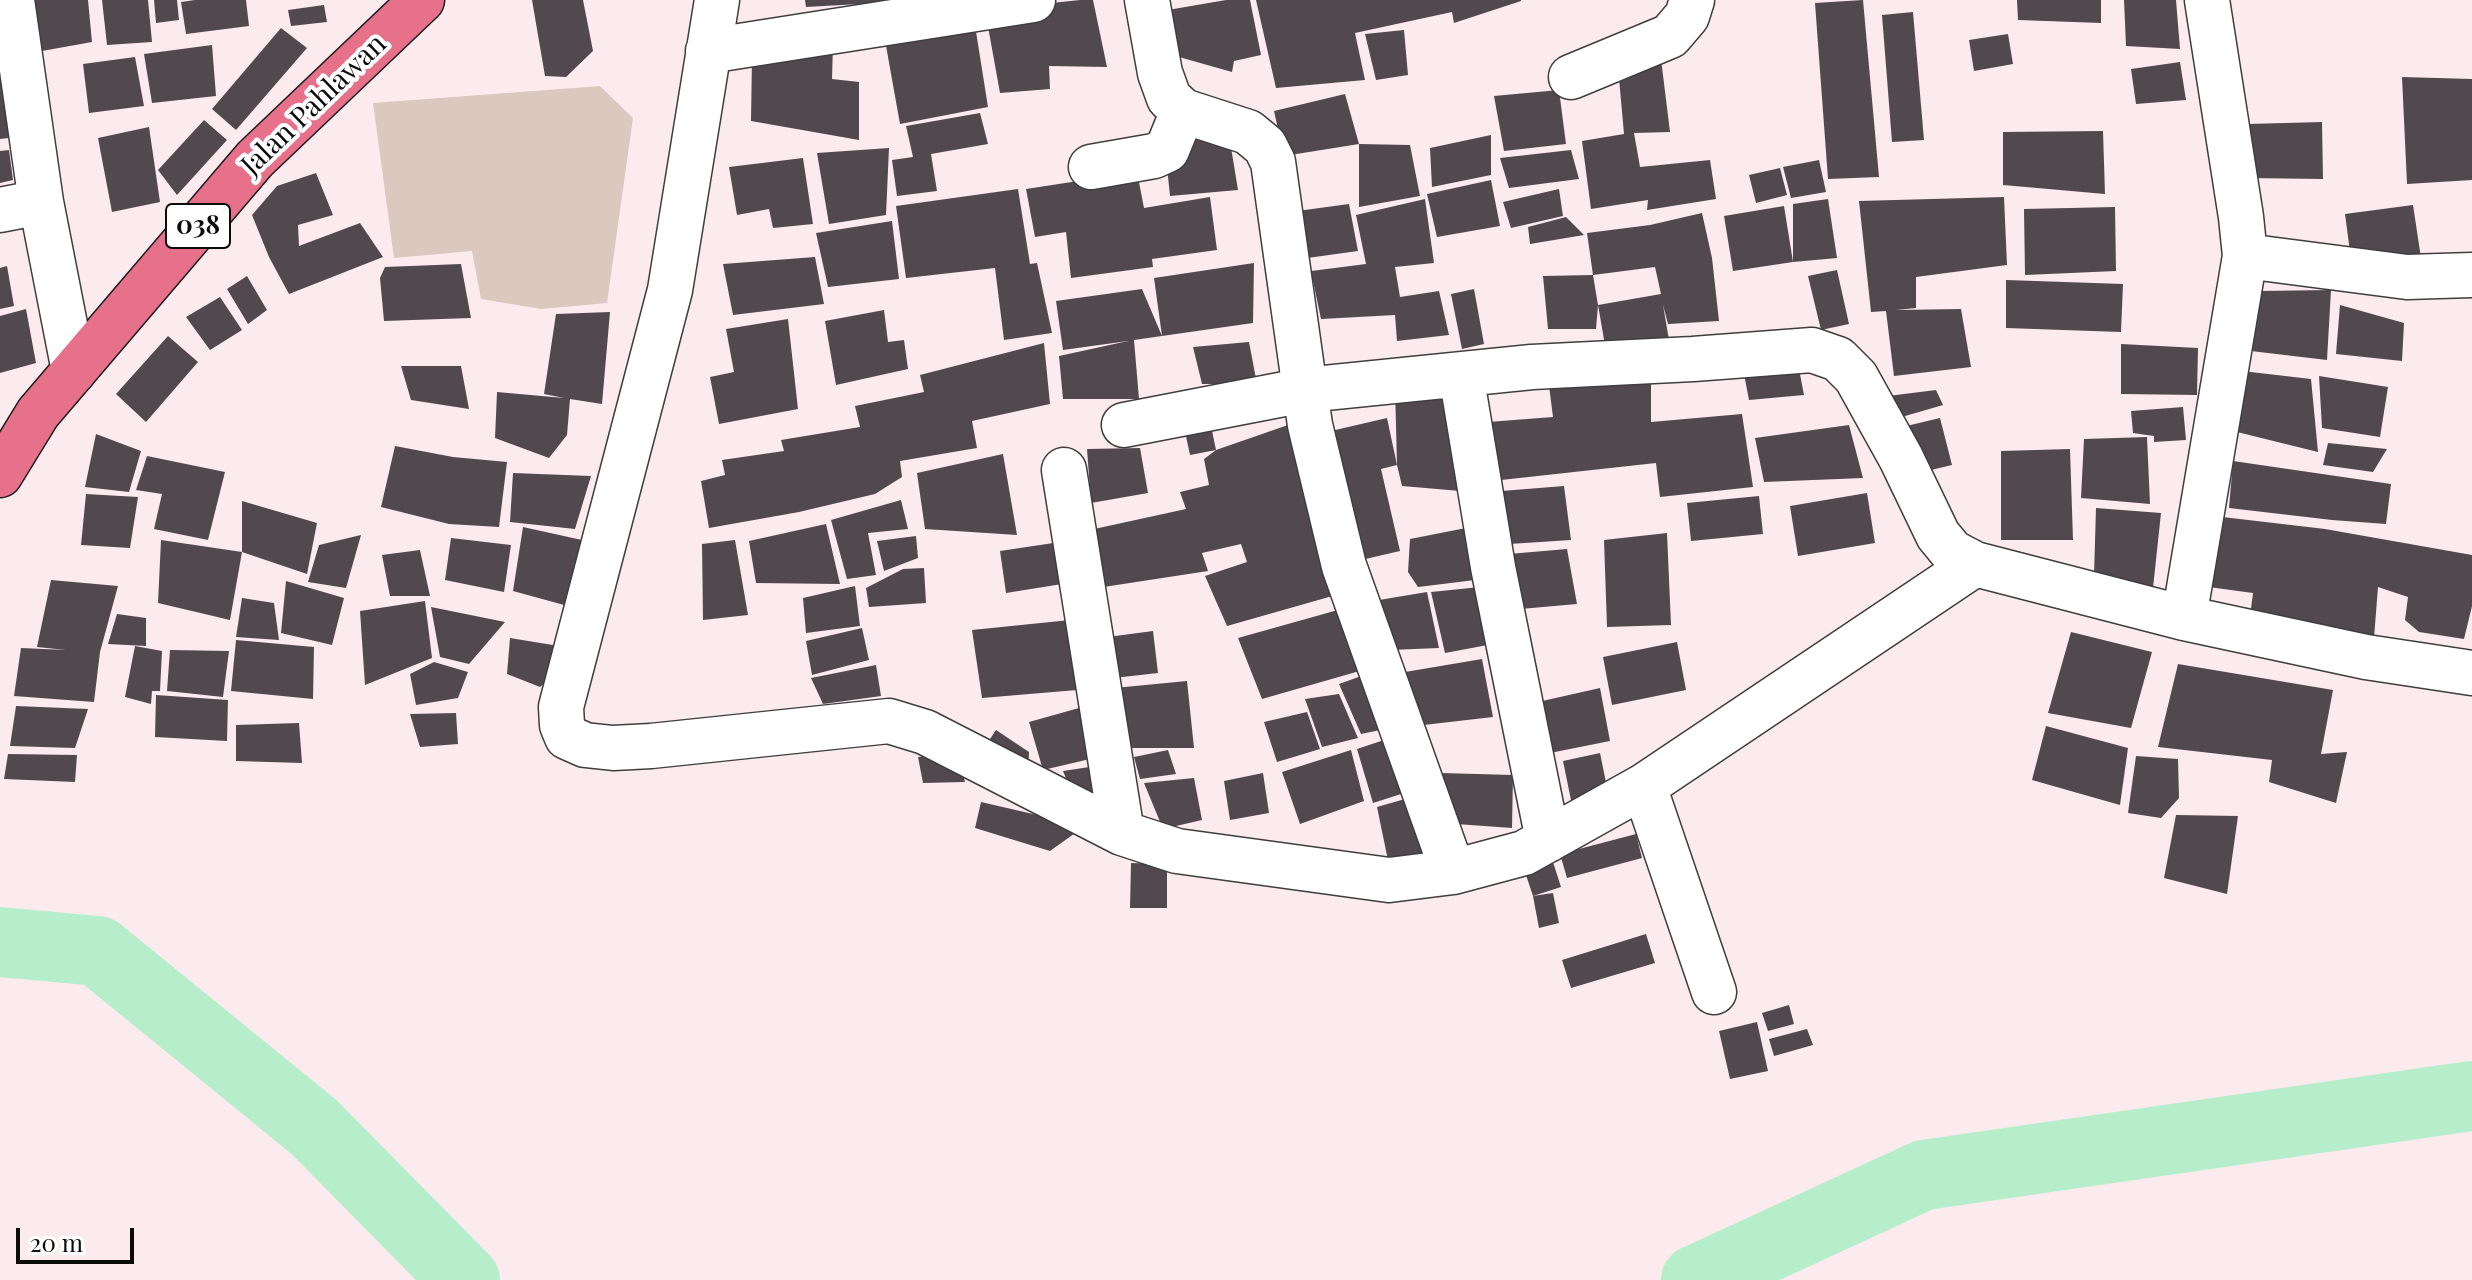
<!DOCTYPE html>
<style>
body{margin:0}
#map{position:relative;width:2472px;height:1280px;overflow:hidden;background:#fcebee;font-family:"Playfair Display",serif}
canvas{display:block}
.scale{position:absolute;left:16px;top:1228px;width:118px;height:36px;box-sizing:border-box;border:4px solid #0b0b0b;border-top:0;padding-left:10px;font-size:24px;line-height:28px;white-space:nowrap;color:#0b0b0b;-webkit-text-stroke:6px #fff;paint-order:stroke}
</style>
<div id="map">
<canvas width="2472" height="1280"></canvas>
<div class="scale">20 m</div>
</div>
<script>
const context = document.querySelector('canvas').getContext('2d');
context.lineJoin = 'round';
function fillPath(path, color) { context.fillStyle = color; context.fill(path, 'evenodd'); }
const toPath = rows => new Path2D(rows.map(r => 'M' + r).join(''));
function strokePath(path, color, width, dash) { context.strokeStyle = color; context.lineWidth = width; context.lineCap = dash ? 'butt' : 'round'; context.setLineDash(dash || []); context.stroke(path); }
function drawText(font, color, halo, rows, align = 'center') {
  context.font = font + ' "Playfair Display",serif'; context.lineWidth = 8; context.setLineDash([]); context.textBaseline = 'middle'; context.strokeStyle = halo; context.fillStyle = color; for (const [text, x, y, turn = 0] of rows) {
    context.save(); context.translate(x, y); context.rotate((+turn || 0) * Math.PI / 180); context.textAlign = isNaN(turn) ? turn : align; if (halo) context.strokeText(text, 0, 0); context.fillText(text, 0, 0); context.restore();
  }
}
const cemetery = toPath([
 [600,86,633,118,607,303,541,309,481,299,472,251,394,258,373,103]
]);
const river = toPath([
 [0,942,98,951,314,1127,465,1280],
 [1696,1280,1924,1175,2472,1096]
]);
const building = toPath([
 [34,0,88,0,92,42,42,51],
 [102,0,148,0,152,42,107,45],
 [154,0,177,0,179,20,156,23],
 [195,0,246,0,249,26,186,34,181,2],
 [532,0,583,0,593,51,566,77,545,76],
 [805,0,896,0,896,2,806,7],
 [1080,0,1093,0,1107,67,1049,66,1050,89,1000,93,985,10],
 [1226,0,1250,0,1261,55,1234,61,1232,72,1179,57,1162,11],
 [1256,0,1521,0,1521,1,1454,23,1452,12,1355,33,1365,80,1276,88],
 [1863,0,1879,177,1828,179,1815,3],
 [2017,0,2101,0,2101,23,2018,20],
 [2124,0,2176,0,2180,49,2126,46],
 [324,5,327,22,291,26,288,10],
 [1913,12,1924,140,1892,142,1882,15],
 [974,19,988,107,900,124,883,29],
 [281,28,307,48,236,130,212,109],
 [1404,30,1408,75,1376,80,1365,34],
 [2008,34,2013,64,1974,71,1969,40],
 [833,44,832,79,859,82,859,140,751,121,752,57],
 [212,45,216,96,152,103,144,54],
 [0,49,17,137,0,139],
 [135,57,144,106,89,113,83,64],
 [1661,59,1670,132,1634,133,1640,167,1710,160,1716,199,1647,210,1648,200,1591,209,1582,141,1624,134,1618,67],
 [2180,62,2186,100,2136,104,2131,69],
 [2402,77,2472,79,2472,180,2407,184],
 [1559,90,1566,144,1504,151,1494,96],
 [1345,94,1359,144,1284,156,1274,111],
 [980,113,988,144,931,154,937,191,897,196,892,160,913,157,906,126],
 [204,120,227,140,177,195,158,170],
 [2322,122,2323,179,2246,178,2247,124],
 [149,127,160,202,112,212,98,138],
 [1228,129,1238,190,1170,196,1167,167,1179,136],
 [2103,131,2105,194,2003,185,2003,132],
 [1491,135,1491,175,1432,187,1430,148],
 [1359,144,1410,145,1420,196,1359,207],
 [889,148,886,215,829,224,817,153],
 [9,150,13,180,0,183,0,151],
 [1571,150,1579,179,1509,188,1500,158],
 [803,158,813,224,773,228,769,209,737,215,729,167],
 [1819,160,1826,192,1791,198,1783,167],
 [1780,168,1787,195,1756,203,1749,175],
 [1137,172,1144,208,1210,197,1217,250,1152,259,1153,267,1071,278,1066,232,1035,237,1026,189],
 [316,173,333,215,298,225,299,246,360,223,383,257,289,294,269,257,252,215,277,186],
 [1491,180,1500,226,1437,237,1427,194],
 [1018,189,1030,264,1037,263,1052,333,1004,340,995,268,906,278,896,206],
 [1559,189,1563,216,1511,228,1503,202],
 [2004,197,2007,265,1916,277,1916,308,1896,310,1961,309,1971,367,1894,376,1886,311,1871,312,1859,201],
 [1425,199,1434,263,1395,267,1400,297,1439,291,1449,335,1397,341,1395,315,1321,319,1311,271,1366,264,1356,215],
 [1828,199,1837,258,1793,262,1793,204],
 [1349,204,1358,251,1300,259,1290,212],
 [2413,205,2421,258,2352,267,2345,214],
 [1784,206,1793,262,1733,271,1724,216],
 [2115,207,2116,271,2025,275,2024,209],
 [1702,213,1712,258,1719,321,1668,324,1663,305,1669,340,1606,351,1598,305,1661,294,1655,267,1593,275,1587,233,1650,225],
 [1566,217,1584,235,1530,244,1528,227],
 [892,221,899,279,828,287,816,233],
 [815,257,824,304,733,315,723,264],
 [1254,263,1253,323,1162,336,1154,278],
 [461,264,471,318,384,321,380,278,385,267],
 [7,266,14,306,0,309,0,268],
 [1837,270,1849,324,1821,330,1808,276],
 [1593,275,1598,305,1596,329,1548,329,1543,276],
 [247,276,267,310,248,324,227,289],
 [2006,280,2123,284,2121,332,2006,328],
 [1142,289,1162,336,1134,340,1139,399,1063,399,1059,356,1128,341,1063,350,1056,301],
 [1474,289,1484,344,1462,349,1451,294],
 [2331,290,2327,360,2251,351,2258,291],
 [220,297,242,330,210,350,186,317],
 [2340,305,2404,323,2402,361,2336,354],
 [26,309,36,363,0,373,0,316],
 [884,310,888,342,904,340,908,369,836,385,825,321],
 [610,312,602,404,570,399,567,435,549,458,495,438,497,392,564,398,544,394,556,314],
 [788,319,798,409,719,424,710,377,734,372,726,329],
 [168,336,198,362,146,422,116,394],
 [1249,342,1257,384,1202,384,1193,347],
 [1044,343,1050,404,972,421,977,448,900,461,902,477,875,494,799,512,709,528,701,481,725,475,722,460,784,451,781,440,860,427,855,406,924,392,920,375],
 [2121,344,2198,348,2197,395,2121,394],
 [1798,364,1804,395,1749,400,1743,369],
 [401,366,461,366,469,409,411,400],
 [2242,371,2311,379,2318,452,2229,430],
 [1651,373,1651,422,1742,414,1753,487,1660,497,1656,463,1492,481,1488,422,1553,417,1548,378],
 [2319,376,2388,387,2380,437,2322,428],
 [1460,383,1472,492,1402,486,1397,465,1395,387],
 [1936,390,1943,405,1888,421,1880,397],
 [2183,407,2186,440,2154,442,2154,436,2133,433,2131,411],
 [1387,418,1397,465,1381,469,1400,551,1348,563,1318,434],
 [1940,418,1952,465,1910,475,1898,428],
 [1210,421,1216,450,1190,455,1184,427],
 [1288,425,1343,593,1227,626,1205,576,1247,562,1241,544,1202,553,1208,571,1097,588,1085,531,1186,509,1180,492,1209,485,1204,459,1216,450],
 [1849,425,1863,478,1764,482,1755,438],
 [96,434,141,451,129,492,85,487],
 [2147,437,2150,504,2081,498,2084,439],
 [2328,443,2387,449,2373,472,2323,465],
 [395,446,453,457,507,462,499,527,449,524,381,507],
 [1140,448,1148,493,1091,503,1087,449],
 [2070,449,2073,540,2001,540,2001,451],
 [1003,454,1017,535,925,529,917,473],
 [147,456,225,472,208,540,154,529,162,494,136,490],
 [2233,461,2391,484,2386,524,2332,520,2229,508],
 [513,473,591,476,575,529,510,522],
 [1564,486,1571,540,1494,545,1489,492],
 [1867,493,1875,543,1798,556,1790,506],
 [86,494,138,497,130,548,81,545],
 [1759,496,1763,534,1691,541,1687,503],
 [901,500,908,529,868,533,876,575,847,579,831,520],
 [242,501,317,523,307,574,242,552,230,620,158,603,161,540,242,552],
 [2096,508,2161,513,2153,588,2094,575],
 [2214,516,2325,529,2472,555,2472,606,2464,639,2419,632,2405,620,2408,597,2378,587,2374,638,2249,624,2253,593,2201,586],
 [826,524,840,584,756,583,749,541],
 [523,527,591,542,575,608,513,591],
 [1466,528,1475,580,1418,587,1408,572,1410,539],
 [1667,533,1671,625,1607,627,1604,540],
 [361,535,346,588,308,582,319,545],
 [916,536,918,558,884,571,877,541],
 [451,538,511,545,504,592,445,580],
 [735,540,748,615,703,620,702,544],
 [1060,542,1062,584,1006,593,1000,551],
 [1567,549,1577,604,1509,610,1497,555],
 [420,550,430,596,390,596,382,555],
 [924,568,926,603,869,607,866,588,903,569],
 [51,580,118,586,100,652,94,702,14,696,21,648,66,650,37,647],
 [286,581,344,598,332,645,281,633],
 [855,586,860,626,806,633,803,598],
 [1480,587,1493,644,1445,653,1431,592],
 [1427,592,1439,648,1390,650,1379,600],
 [242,598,274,603,279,640,236,637],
 [425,601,432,658,365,685,360,611],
 [431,607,505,622,469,664,440,657],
 [1345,608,1370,668,1262,699,1238,638],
 [117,614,146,618,146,646,108,644],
 [1070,620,1070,638,1077,690,982,698,972,630],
 [862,628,869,660,812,675,806,641],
 [1153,631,1158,673,1105,679,1100,638],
 [2071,632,2152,652,2131,728,2048,713],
 [510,638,565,647,554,676,540,687,507,674],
 [236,640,314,647,313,699,231,691],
 [1677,642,1686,690,1612,705,1603,657],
 [135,646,162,651,160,691,152,691,151,704,125,697],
 [170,650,229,651,223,697,167,691],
 [1482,659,1493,717,1415,726,1405,672],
 [434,662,468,672,458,698,416,705,410,674],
 [2178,664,2333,690,2321,754,2347,752,2336,803,2269,782,2272,760,2158,747],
 [876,665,881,696,823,704,811,678],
 [1378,670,1390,728,1361,734,1339,684],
 [1187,681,1194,748,1123,748,1104,689],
 [1600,688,1610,741,1540,755,1529,704],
 [1339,694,1358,738,1322,747,1305,699],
 [156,695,228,700,227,741,155,737],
 [16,706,88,709,75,748,10,746],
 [1079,708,1090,759,1043,770,1029,722],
 [1307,712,1320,749,1277,762,1264,722],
 [456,713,458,744,420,747,410,714],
 [299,723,302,763,236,761,236,725],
 [2046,726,2128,748,2120,805,2032,780],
 [996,730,1029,752,1028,779,980,754],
 [1396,736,1401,794,1373,803,1357,749],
 [1168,750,1176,774,1140,779,1134,757],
 [1351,750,1364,801,1300,824,1282,772],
 [957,753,965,782,923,783,918,757],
 [1600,753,1609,797,1572,805,1563,761],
 [8,754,77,755,75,782,4,779],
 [2136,756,2178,759,2179,798,2161,818,2128,813],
 [1096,766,1106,803,1078,808,1063,771],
 [1263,773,1269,813,1230,820,1224,781],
 [1441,773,1513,775,1512,828,1442,823],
 [1194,778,1202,820,1163,829,1144,783],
 [1412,797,1436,847,1390,870,1377,807],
 [981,802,1085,826,1050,851,975,828],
 [2176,815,2238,816,2227,894,2164,878],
 [1636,834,1642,858,1567,878,1560,854],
 [1553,862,1561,887,1533,896,1553,893,1559,923,1539,928,1533,896,1525,872],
 [1131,863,1167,864,1167,908,1130,908],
 [1646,934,1655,963,1571,988,1562,960],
 [1789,1005,1794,1024,1768,1031,1762,1013],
 [1757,1022,1768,1071,1730,1079,1719,1031],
 [1807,1029,1813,1045,1774,1056,1769,1039]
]);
const minor = toPath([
 [12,0,41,202,74,371],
 [717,0,670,290,561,707,562,725,567,737,585,745,613,748,651,746,889,721,925,732,1122,833,1177,851,1389,880,1453,872,1524,853,1644,786,1975,564],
 [1147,0,1160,73,1169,98,1183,111,1248,132,1265,146,1273,162,1305,390,1532,367,1693,359,1812,350,1838,359,1856,377,1901,458,1938,535,1952,552,1975,564,2184,618,2366,657,2472,673],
 [708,51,1033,0],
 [1571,77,1670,36,1687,16,1692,0],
 [1091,167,1154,156,1167,150,1183,111],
 [0,210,41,202],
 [2245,256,2407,277,2472,275],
 [1461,374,1493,567,1548,840],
 [1124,425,1305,390,1310,425,1344,566,1453,872],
 [1064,470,1122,833],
 [2184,618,2245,256,2241,217,2207,0],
 [1644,786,1714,992]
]);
const major = toPath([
 [0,475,38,413,255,159,422,0]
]);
const shields = [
 [198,226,64]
];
const shieldNames = [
 ["038",198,226]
];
const streetNames = [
 ["Jalan Pahlawan",314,105,-44]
];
fillPath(cemetery, '#dbc9bf');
strokePath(river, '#b6eecc', 70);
fillPath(building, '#52494e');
strokePath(minor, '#3e3e3e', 47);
strokePath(major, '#1c1c1c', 47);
strokePath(minor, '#fff', 44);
strokePath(major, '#e7708b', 44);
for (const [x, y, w] of shields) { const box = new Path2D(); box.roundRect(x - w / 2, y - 22, w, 44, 6); context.fillStyle = '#fff'; context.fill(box); strokePath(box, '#0b0b0b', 2); }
drawText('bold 26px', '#0b0b0b', null, shieldNames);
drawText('28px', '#0b0b0b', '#fff', streetNames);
</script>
